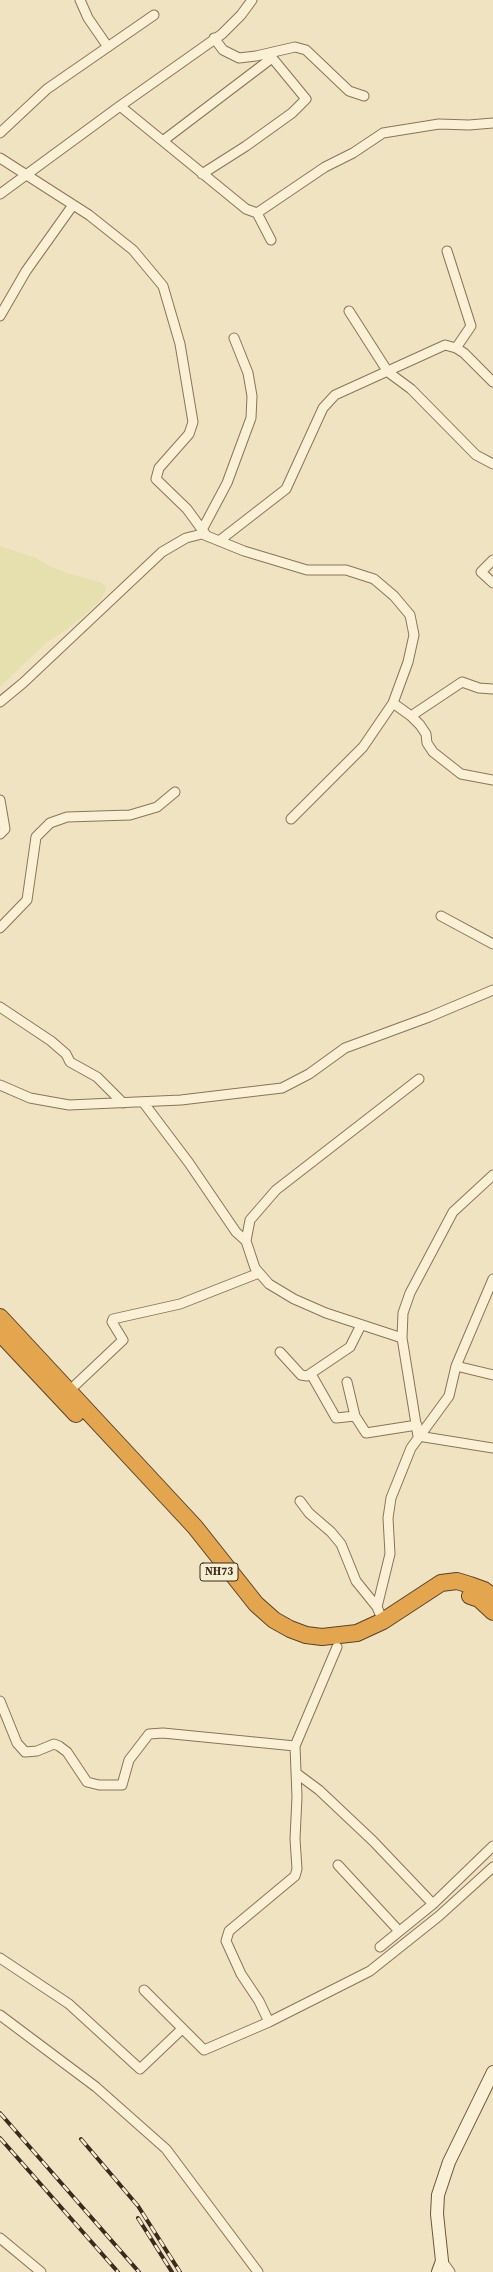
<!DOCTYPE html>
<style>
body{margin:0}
canvas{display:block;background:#f0e3c1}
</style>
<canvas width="493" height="2272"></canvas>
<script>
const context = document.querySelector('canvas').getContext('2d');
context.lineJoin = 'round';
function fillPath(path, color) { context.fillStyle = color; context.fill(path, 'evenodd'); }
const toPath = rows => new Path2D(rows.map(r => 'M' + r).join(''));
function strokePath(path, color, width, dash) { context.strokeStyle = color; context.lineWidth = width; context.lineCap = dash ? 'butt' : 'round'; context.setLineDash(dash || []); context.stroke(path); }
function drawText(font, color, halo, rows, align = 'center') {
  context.font = font + ' "Source Serif 4",serif'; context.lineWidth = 3; context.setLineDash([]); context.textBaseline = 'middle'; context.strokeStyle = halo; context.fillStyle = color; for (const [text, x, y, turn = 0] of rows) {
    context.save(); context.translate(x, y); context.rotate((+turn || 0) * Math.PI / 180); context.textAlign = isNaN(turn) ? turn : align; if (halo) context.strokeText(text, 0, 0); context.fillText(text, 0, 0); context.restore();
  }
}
const farmland = toPath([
 [0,546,36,558,49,566,67,573,103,583,106,589,100,601,69,628,47,642,0,687]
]);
const street = toPath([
 [80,0,88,18,108,47],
 [214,38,223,50,239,58,256,56,295,47,306,50,349,91,364,96],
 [120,106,222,34,241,15,252,0],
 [0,133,47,89,154,15],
 [164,140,272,58],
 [0,158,89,215,133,250,163,286,180,344,193,422,189,434,159,468,156,479,187,509,206,535],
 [202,174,246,146,292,113,306,99,269,54],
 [0,194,120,106,246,209,257,213,325,167,353,153,383,133,439,124,469,125,493,123],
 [257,213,271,240],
 [447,251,471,326,456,348],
 [349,311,388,372,411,389,476,455,493,464],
 [0,316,26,271,73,205],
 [202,530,227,483,251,418,252,396,248,373,234,338],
 [219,541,286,489,323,408,335,395,445,345,456,348,464,353,493,382],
 [493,560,481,572,493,583],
 [0,702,23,683,162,552,186,538,202,534,244,551,307,570,346,570,374,579,394,596,410,615,414,635,408,662,393,703,363,747,291,819],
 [393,703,411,716,420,725,426,734,427,743,433,752,461,774,493,780],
 [411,716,462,682,479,688,493,689],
 [0,800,5,829,0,834],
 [441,916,493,944],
 [0,928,27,900,36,837,50,823,67,817,130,815,157,807,175,792],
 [0,1007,51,1041,66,1054,70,1062,97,1077,123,1103],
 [0,1085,30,1098,69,1105,181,1100,282,1088,309,1074,345,1048,429,1017,493,990],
 [143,1102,189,1163,236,1232,246,1241],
 [493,1175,453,1212,410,1293,403,1313,402,1338,418,1436,493,1448],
 [402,1338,326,1313,294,1299,269,1284,255,1268,246,1241,250,1220,276,1190,419,1079],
 [280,1352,301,1375,307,1376,350,1347,361,1325],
 [456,1366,493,1375],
 [311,1374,336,1418,355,1416,366,1433,417,1425],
 [347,1382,355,1416],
 [69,1391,123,1340,112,1322,113,1319,180,1304,259,1273],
 [300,1501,309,1513,331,1532,341,1544,356,1581,377,1607],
 [383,1621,377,1607,390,1554,388,1518,391,1498,411,1448,449,1396,456,1366,493,1279],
 [0,1701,17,1743,25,1752,37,1751,54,1744,59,1746,67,1752,87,1782,99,1785,122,1785,129,1760,149,1734,163,1733,295,1746],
 [296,1773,319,1790,373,1841,433,1904,493,1846],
 [338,1865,399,1931],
 [380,1947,433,1904],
 [0,1958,69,2004,140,2069,182,2029],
 [144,1990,204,2050,269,2022,370,1971,439,1916,493,1867],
 [0,2015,96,2087,166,2149,258,2272],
 [269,2022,259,2001,241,1974,226,1941,229,1931,295,1876,297,1869,295,1839,297,1797,295,1746,337,1647],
 [0,2238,41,2272],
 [442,2261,450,2272]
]);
const secondary = toPath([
 [438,2272,442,2261,437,2214,438,2195,449,2162,493,2072]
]);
const highway = toPath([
 [0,1317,195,1527,256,1604,274,1620,290,1629,306,1635,322,1637,357,1633,383,1621,441,1583,457,1581,470,1585,484,1590,493,1597],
 [0,1333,76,1414],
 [470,1596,479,1599,493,1612]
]);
const rail = toPath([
 [0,2113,139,2272],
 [0,2138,118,2272],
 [81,2139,138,2206,180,2272],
 [138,2218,172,2272]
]);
const shields = [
 [219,1572,38]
];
const shieldNames = [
 ["NH73",219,1572]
];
fillPath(farmland, '#e6dfae');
strokePath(street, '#8a7458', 11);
strokePath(secondary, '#6c553b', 14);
strokePath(highway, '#58422c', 18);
strokePath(street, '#faf0d5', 9);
strokePath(secondary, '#faf0d5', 12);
strokePath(highway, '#e3a64e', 16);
strokePath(rail, '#392b1d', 4);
strokePath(rail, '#f7edd1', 2.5, [8]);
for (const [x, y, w] of shields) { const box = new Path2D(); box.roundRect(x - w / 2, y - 9, w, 18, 3); context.fillStyle = '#f7edd1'; context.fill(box); strokePath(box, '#392b1d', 1); }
drawText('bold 11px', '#392b1d', null, shieldNames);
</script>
